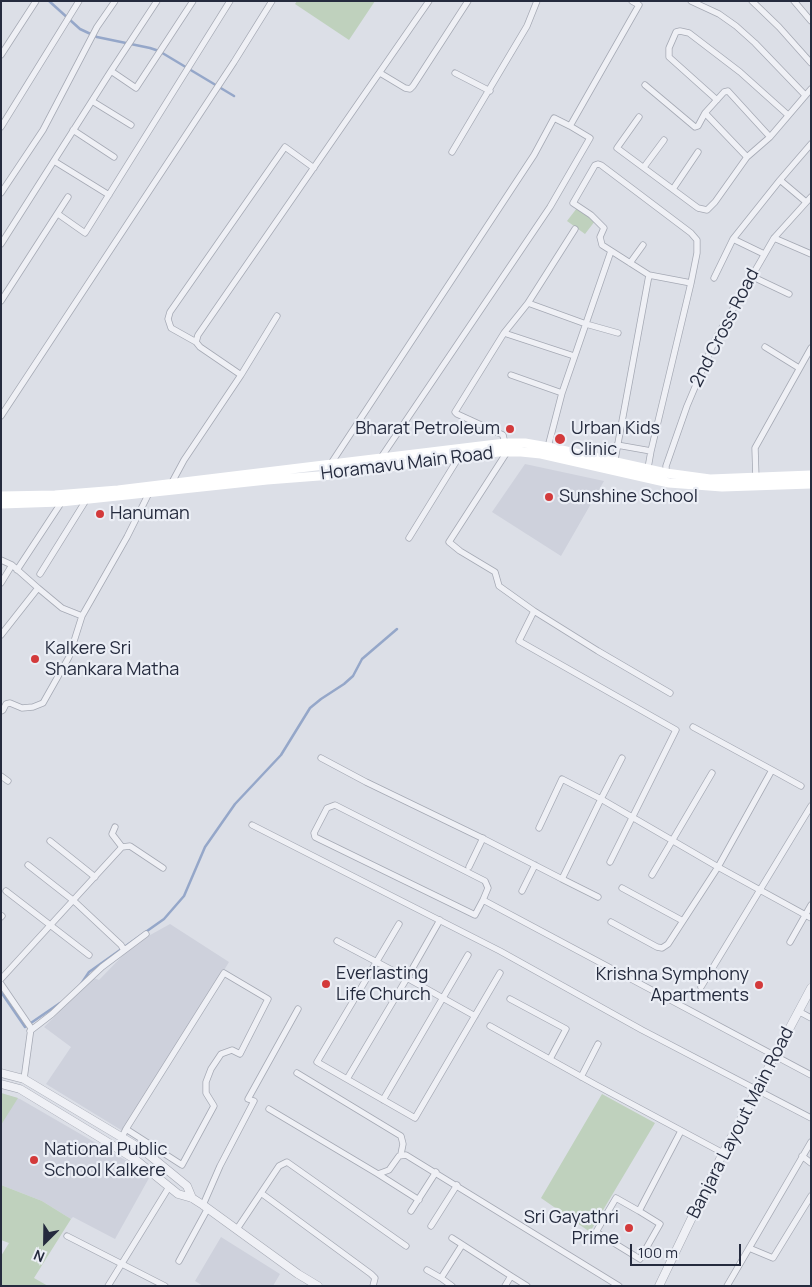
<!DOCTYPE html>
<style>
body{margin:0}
#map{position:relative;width:812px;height:1287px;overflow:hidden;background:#dcdfe7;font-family:Manrope,sans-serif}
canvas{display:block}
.frame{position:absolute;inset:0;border:2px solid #252b3e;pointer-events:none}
.north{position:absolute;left:20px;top:1217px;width:50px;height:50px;-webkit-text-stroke:4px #ebeef5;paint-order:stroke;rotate:203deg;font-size:14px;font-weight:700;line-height:20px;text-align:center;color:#252b3e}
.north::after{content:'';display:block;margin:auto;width:18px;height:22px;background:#252b3e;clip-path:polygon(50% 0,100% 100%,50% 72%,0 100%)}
.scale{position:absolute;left:630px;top:1244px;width:111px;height:22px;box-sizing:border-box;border:2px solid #252b3e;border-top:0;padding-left:6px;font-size:15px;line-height:18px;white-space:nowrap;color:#252b3e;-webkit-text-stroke:4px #ebeef5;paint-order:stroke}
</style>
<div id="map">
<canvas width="812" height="1287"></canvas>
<div class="frame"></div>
<div class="north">N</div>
<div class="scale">100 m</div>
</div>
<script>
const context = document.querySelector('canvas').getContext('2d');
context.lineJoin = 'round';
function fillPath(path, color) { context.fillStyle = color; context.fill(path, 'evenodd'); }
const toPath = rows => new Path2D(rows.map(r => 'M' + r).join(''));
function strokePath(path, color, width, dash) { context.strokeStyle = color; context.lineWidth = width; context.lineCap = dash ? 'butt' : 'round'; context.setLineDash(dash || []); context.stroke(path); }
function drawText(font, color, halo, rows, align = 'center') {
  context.font = font + ' Manrope,sans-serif'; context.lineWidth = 4.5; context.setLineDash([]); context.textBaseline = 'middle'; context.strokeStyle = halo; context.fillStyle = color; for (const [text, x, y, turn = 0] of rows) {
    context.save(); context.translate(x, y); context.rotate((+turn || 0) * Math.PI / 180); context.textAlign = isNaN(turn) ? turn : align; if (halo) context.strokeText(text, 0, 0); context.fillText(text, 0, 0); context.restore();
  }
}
const built = toPath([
 [525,464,604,481,561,556,492,512],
 [170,924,229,962,126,1133,46,1084,71,1047,44,1027,94,978,99,980,134,944],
 [1,1093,20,1099,127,1161,149,1178,115,1239,73,1217,71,1219,42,1201,1,1185],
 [221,1237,280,1274,273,1286,203,1286,195,1281]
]);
const green = toPath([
 [297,1,375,1,349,40,295,4],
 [577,208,595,221,585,234,567,221],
 [1,1093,18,1098,1,1125],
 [602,1094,655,1123,590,1232,541,1198],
 [1,1185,42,1201,71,1219,34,1278,48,1286,1,1286,1,1256,9,1243,1,1240]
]);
const stream = toPath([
 [49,1,80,29,97,37,150,48,159,51,234,96],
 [81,984,89,972,164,919,184,896,205,847,235,804,281,755,310,708,321,699,344,684,353,676,362,659,397,629],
 [1,992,25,1027,60,1003]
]);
const minor = toPath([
 [691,1,719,14,736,26,755,43,805,95],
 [752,1,779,27,811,63],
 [794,1,811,21],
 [1,55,36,1],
 [111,71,136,88,193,1],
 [380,73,405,88,410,89,413,86,468,1],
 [455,73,490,91],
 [645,85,695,127,698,126,705,113,747,157],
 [717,100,669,57,669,48,676,32,680,31,689,33,740,72,788,115],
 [92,101,131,125],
 [705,113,724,92,728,91,770,137],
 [639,117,617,148,698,208,707,210,715,202,747,157,770,137,811,89],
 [570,126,639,5,632,1],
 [1,127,79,1],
 [73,130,114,157],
 [452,152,527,26,537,1],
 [54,161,109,195],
 [644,167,664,140],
 [673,189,698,152],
 [1,193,43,130,97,27,115,1],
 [806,202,780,180,811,144],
 [58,214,85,233,230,1],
 [774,238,811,254],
 [733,239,764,254],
 [1,244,111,71,157,1],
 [630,263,643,245],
 [751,276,789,294],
 [714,278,733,239,780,180],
 [1,301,68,197],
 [528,303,586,324,618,333],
 [504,333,574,356],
 [196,342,171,328,168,319,170,312,285,147,314,168],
 [765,347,799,368],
 [241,375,277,316],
 [511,375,562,393],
 [1,416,234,62,272,1],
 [617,445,651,451],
 [548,447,562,393,611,251],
 [614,465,649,275],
 [648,468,651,451,691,283,697,253,697,240,691,233,601,165,598,164,595,165,573,203,591,215,604,228,600,237,602,245,649,275,691,283],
 [666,473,666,466,687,406,715,340,774,238,811,197],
 [332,475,330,465,534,155,554,118,570,126,590,138,550,207,380,459],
 [756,479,755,448,811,348],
 [170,486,184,460,241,375,200,347,196,342,198,335,429,1],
 [409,538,459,457],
 [1,560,12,565,38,588,1,635],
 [17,570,63,500],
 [40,574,88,497],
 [1,583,12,565],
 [38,588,62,608,82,616,127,537,149,493],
 [534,611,499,586,495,572,460,551,449,542,507,452,503,435,457,414,455,412,504,333,528,303,575,229],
 [1,711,3,710,6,704,10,703,22,708,33,707,43,703,69,657,82,616],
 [321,758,366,782,484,839,562,879,601,799,718,867,811,918],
 [772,770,801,786],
 [1,776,8,781],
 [252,825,500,951,642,1030,811,1118],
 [115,827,112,834,122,847],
 [539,828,562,779,601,799,622,758],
 [50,841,95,877],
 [122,847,130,846,163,868],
 [610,862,676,730,519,641,534,611,598,651,670,693],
 [28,865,74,901,121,945,124,950],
 [469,867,483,838],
 [652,875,712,773],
 [562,879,598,897],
 [622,888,683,921],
 [6,891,89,955],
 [522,891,535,865],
 [483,900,488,888,485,881,335,805,327,808,314,833,315,837,319,839,475,915,483,900,811,1075],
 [1,917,2,916],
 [440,920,407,978,475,1016],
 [611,922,657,947,662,948,668,944,718,867,772,770,693,727],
 [399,924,317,1062,415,1118,500,973],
 [337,941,407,978,347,1079],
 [790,942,811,905],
 [1,979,122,847],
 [1,984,31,1028,24,1079],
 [701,987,811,806],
 [510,999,566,1029,550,1059],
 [798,1011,811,1018],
 [490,1026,596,1085,723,1153],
 [30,1031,52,1014,102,967,146,934],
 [297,1073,401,1136,403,1144,401,1154],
 [581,1077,598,1044],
 [383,1100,468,955],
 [269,1109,378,1174,389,1170,399,1156,406,1155,619,1286],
 [122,1137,126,1129,224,973,268,999,240,1054,232,1050,221,1054,211,1069,206,1082,206,1093,214,1106,182,1165,126,1129],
 [802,1156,811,1163],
 [378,1174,419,1200],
 [261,1193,371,1274,375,1278,373,1286],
 [203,1205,220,1166,254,1101,248,1099,298,1009],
 [411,1211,436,1172],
 [639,1211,616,1198,596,1232,640,1259,660,1224,639,1211,681,1131],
 [431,1226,457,1185],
 [237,1229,279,1166,287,1162,406,1246],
 [67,1236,165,1286],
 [452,1238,511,1276],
 [749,1248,773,1258,811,1196],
 [179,1261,208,1208],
 [427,1270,441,1278],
 [108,1286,169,1187],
 [452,1286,441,1278,462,1245],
 [505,1286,511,1276,527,1286],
 [727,1286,811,1142]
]);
const tertiary = toPath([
 [1,1073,24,1079,143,1150,187,1186,192,1198],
 [1,1084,20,1089,104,1140,136,1160,178,1194,192,1198,203,1205,298,1274,318,1286],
 [659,1286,723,1153,811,988]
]);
const secondary = toPath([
 [1,496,55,495,118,490,505,443,525,443,548,447,666,473,710,479,811,475],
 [1,504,61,502,267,480,332,475,498,452,521,452,541,454,669,483,722,487,811,484]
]);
const markers = [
 [510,429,5,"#d33a3b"],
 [560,439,6,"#d33a3b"],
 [549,497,5,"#d33a3b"],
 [100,514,5,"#d33a3b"],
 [35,659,5,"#d33a3b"],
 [326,984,5,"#d33a3b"],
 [759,985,5,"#d33a3b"],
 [34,1160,5,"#d33a3b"],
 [629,1228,5,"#d33a3b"]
];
const streetNames = [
 ["2nd Cross Road",725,328,-63],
 ["Horamavu Main Road",407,464,-7],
 ["Banjara Layout Main Road",741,1123,-63]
];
const poiNames = [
 ["Bharat Petroleum",500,429,"right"],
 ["Urban Kids",571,429],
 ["Clinic",571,450],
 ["Sunshine School",559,497],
 ["Hanuman",110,514],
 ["Kalkere Sri",45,649],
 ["Shankara Matha",45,670],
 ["Everlasting",336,974],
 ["Life Church",336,995],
 ["Krishna Symphony",749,975,"right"],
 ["Apartments",749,996,"right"],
 ["National Public",44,1150],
 ["School Kalkere",44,1171],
 ["Sri Gayathri",619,1218,"right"],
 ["Prime",619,1239,"right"]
];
fillPath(built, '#ced1dc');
fillPath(green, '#bfd1bd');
strokePath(stream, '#95a7c9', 2.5);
strokePath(minor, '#a5a9b4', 7);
strokePath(tertiary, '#a5a9b4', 9);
strokePath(minor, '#eff0f5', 5.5);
strokePath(tertiary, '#eff0f5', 8);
strokePath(secondary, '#fff', 9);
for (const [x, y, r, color] of markers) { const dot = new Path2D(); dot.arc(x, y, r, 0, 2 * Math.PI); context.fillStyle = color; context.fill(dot); strokePath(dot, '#ebeef5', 2); }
drawText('18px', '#252b3e', '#ebeef5', streetNames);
drawText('18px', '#252b3e', '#ebeef5', poiNames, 'left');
</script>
